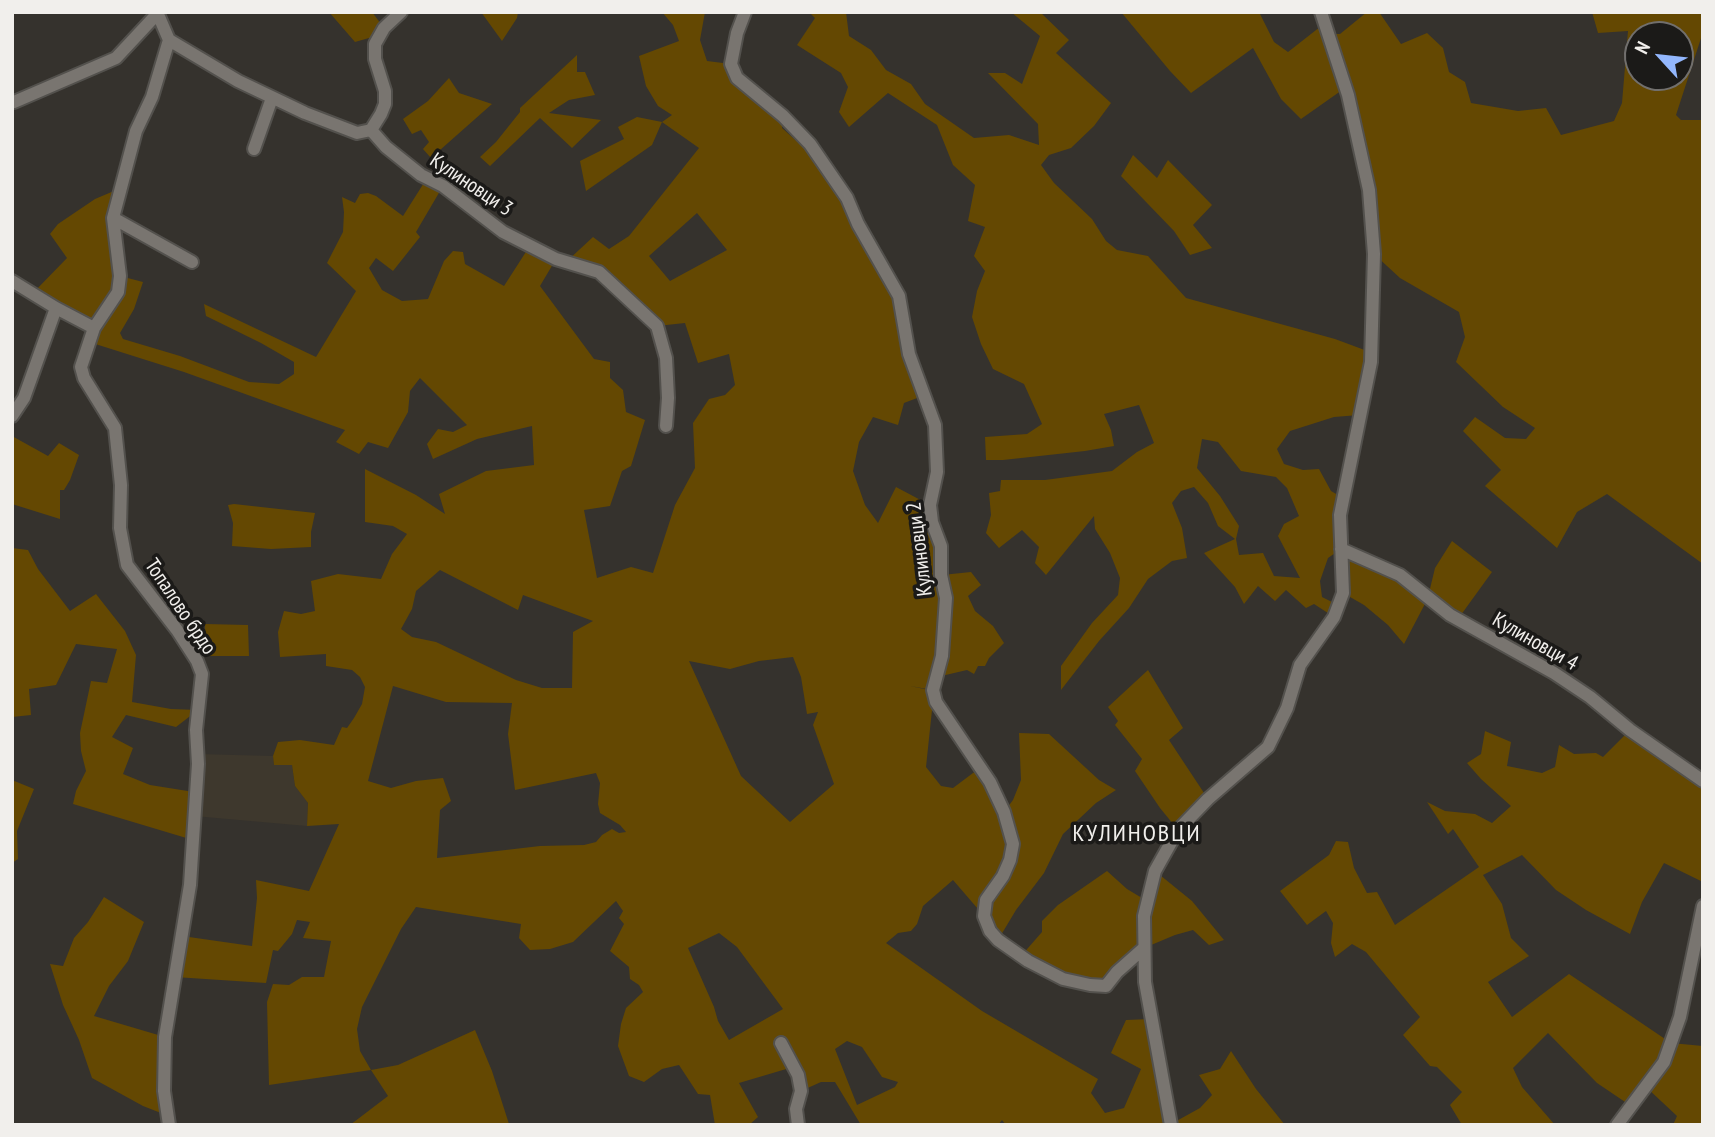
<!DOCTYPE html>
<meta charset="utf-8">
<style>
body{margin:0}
#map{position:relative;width:1715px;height:1137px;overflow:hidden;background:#35322d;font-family:"PT Sans Narrow",sans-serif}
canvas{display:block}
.frame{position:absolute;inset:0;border:14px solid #f1efec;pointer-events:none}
.north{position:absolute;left:1624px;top:21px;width:70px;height:70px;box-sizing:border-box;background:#1b1a18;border:2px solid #716f6d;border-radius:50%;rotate:297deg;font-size:19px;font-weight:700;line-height:28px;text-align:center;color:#f1efec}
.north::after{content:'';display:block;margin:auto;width:24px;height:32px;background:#93b7fd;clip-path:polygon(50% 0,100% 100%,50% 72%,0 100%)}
</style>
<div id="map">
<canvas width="1715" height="1137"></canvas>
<div class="frame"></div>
<div class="north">N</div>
</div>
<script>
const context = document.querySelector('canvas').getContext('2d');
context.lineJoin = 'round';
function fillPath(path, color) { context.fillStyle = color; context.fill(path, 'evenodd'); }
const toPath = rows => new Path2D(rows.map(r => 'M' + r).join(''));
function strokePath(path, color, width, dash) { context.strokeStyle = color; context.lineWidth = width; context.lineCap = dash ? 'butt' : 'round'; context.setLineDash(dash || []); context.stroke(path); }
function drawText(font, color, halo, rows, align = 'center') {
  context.font = font + ' "PT Sans Narrow",sans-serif'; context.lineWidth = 7; context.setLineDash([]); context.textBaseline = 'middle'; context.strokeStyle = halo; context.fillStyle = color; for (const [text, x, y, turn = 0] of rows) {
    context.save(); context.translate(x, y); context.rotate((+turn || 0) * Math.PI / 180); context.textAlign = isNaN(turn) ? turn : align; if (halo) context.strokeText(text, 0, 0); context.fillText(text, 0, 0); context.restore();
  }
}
const built = toPath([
 [197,754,273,756,274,765,292,765,295,786,308,803,307,826,194,816]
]);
const green = toPath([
 [329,12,372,12,384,28,375,44,369,38,355,42],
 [481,12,518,12,517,18,502,41],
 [662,12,705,12,700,40,707,61,731,64,783,116,782,128,831,172,899,296,925,395,904,403,898,425,873,417,859,442,853,471,865,505,878,523,896,487,930,505,942,575,971,572,981,585,968,596,975,611,993,626,1004,643,989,658,985,666,978,666,974,674,967,670,937,677,933,690,910,686,934,691,926,767,941,786,953,788,981,767,1004,812,1013,800,1021,780,1019,733,1049,734,1099,780,1116,790,1096,803,1063,834,1044,873,1016,910,998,940,984,916,953,880,923,906,917,924,911,931,898,933,886,943,982,1011,1098,1079,1091,1093,1105,1113,1124,1108,1141,1069,1111,1053,1126,1020,1150,1019,1171,1124,1200,1108,1212,1095,1199,1075,1220,1069,1231,1051,1256,1089,1285,1125,1006,1125,1002,1120,998,1125,861,1125,835,1082,821,1082,801,1091,793,1067,739,1083,758,1117,749,1125,715,1125,710,1095,698,1094,679,1065,662,1069,644,1082,629,1076,618,1046,621,1024,626,1008,643,992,639,985,630,979,629,967,610,951,624,924,619,918,623,911,616,901,573,942,550,949,530,950,519,938,521,924,416,907,401,929,362,1007,357,1029,360,1051,371,1070,398,1065,475,1030,492,1071,509,1124,508,1125,350,1125,388,1096,371,1070,269,1085,267,1002,273,984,289,985,302,977,324,977,331,941,303,938,310,922,297,920,292,934,278,951,273,950,266,983,175,977,182,936,252,946,257,898,256,880,309,891,339,824,307,826,308,803,295,786,292,765,274,765,273,756,278,742,300,740,334,745,342,727,347,728,354,718,362,704,365,687,360,677,352,670,326,666,326,654,280,657,278,632,284,611,301,614,315,611,311,581,338,574,381,579,392,554,407,534,393,526,365,522,365,469,416,495,445,514,439,494,486,471,534,465,532,426,477,439,433,459,427,444,438,429,453,432,467,425,420,378,410,391,408,412,388,448,368,442,359,454,336,442,345,430,184,372,89,342,94,328,32,294,67,258,50,234,58,224,95,199,121,188,113,218,120,276,143,282,134,309,120,333,123,339,180,356,249,382,279,384,294,374,294,362,261,343,206,316,204,304,316,357,356,291,327,263,343,232,344,212,342,197,355,203,360,194,368,193,376,196,403,216,427,178,443,186,416,232,420,237,393,271,376,258,369,268,382,290,402,301,428,299,444,261,453,251,463,252,465,264,504,286,531,244,556,259,540,286,594,359,610,362,610,378,623,390,626,412,645,420,631,466,622,471,610,506,584,510,597,578,631,567,653,573,675,505,695,468,693,423,709,399,725,395,735,385,729,354,698,363,685,323,657,326,599,272,566,262,593,237,609,249,629,236,699,148,662,122,652,145,586,191,580,161,624,139,618,127,637,117,662,122,672,115,658,106,646,86,639,56,679,41,673,25],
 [697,213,727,250,670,281,649,256],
 [440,570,518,610,523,595,593,621,573,632,572,688,542,688,516,680,436,642,412,637,401,629,412,609,416,591],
 [793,657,801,677,807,714,818,712,813,725,834,784,790,822,741,776,689,661,730,669,759,661],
 [393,686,446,702,512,703,508,734,515,790,596,773,600,783,598,804,600,813,620,825,626,832,619,833,612,829,602,835,596,842,584,845,540,846,437,858,440,810,451,801,443,778,416,781,391,788,368,781],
 [719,933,737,947,783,1009,729,1040,718,1021,714,1007,688,948],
 [847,1041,862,1047,882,1077,898,1082,895,1087,857,1105,835,1049],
 [809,12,846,12,849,36,871,50,886,70,911,84,925,104,974,138,1009,135,1039,145,1038,124,988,73,1005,73,1022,84,1040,36,1011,12,1040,12,1069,40,1056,53,1111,103,1094,126,1071,148,1049,155,1041,165,1054,183,1092,219,1106,241,1117,250,1148,256,1186,298,1335,339,1370,352,1359,415,1334,417,1290,431,1277,449,1284,464,1303,470,1319,469,1331,491,1343,498,1341,549,1428,597,1435,568,1452,541,1492,572,1458,619,1428,598,1404,644,1388,625,1364,605,1343,593,1341,549,1328,558,1320,581,1322,597,1340,606,1334,617,1314,604,1306,608,1286,590,1275,601,1258,586,1244,604,1235,587,1204,553,1235,539,1218,526,1208,503,1194,487,1181,491,1172,503,1182,528,1187,558,1172,561,1148,579,1129,608,1099,641,1061,690,1061,666,1092,623,1118,595,1120,578,1110,553,1095,529,1094,516,1046,575,1035,563,1039,547,1022,530,999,548,986,533,991,515,989,493,1000,491,1001,480,1045,480,1112,471,1137,452,1154,443,1139,405,1104,414,1111,430,1114,446,1085,451,1003,460,986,460,985,437,1027,434,1042,424,1024,384,993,369,981,344,972,317,977,291,985,271,974,256,985,227,968,221,975,185,953,165,937,125,888,93,849,127,839,112,848,87,841,73,797,45,815,18],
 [1202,439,1218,442,1241,471,1276,477,1287,488,1299,516,1284,524,1278,536,1300,578,1274,576,1263,553,1239,555,1236,539,1239,526,1220,496,1197,468],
 [1121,12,1259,12,1274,42,1288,52,1325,23,1329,34,1340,34,1367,12,1379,12,1401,44,1427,33,1443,48,1449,72,1465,82,1471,103,1518,111,1546,108,1561,135,1614,121,1622,103,1628,31,1598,33,1592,12,1703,12,1703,32,1676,115,1681,120,1703,120,1703,564,1607,494,1577,512,1557,548,1485,486,1501,470,1463,431,1475,417,1505,438,1526,439,1535,428,1503,407,1456,362,1465,337,1459,312,1400,278,1374,254,1369,190,1345,88,1301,119,1281,99,1253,48,1191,93,1170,71],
 [1638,35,1680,35,1680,77,1638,77],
 [577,55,577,72,585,72,595,95,569,100,549,113,601,120,572,148,540,118,490,166,480,157,496,142,520,112,520,108],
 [449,78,459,93,492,104,431,158,423,149,429,142,421,130,412,134,403,119,428,101],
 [1133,155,1157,178,1168,160,1212,205,1193,225,1212,248,1190,255,1174,231,1121,176],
 [12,436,48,456,59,443,79,455,70,480,64,490,60,490,60,519,12,504],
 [234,504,315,513,311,532,311,547,271,549,232,546,233,523,228,505],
 [12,548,28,550,38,569,70,611,96,594,125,631,136,655,132,702,171,709,198,710,176,727,126,715,112,737,133,748,123,774,150,785,194,792,193,840,73,804,76,791,86,771,81,751,80,733,91,681,107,683,117,649,76,644,56,685,29,689,31,715,12,717],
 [205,624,248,625,249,656,204,656],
 [1148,670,1183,728,1169,740,1208,799,1178,830,1160,808,1135,771,1142,759,1115,725,1118,721,1108,707],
 [1630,730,1703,781,1703,882,1664,863,1642,902,1630,934,1586,910,1556,890,1522,855,1483,875,1502,904,1511,938,1529,956,1488,982,1512,1017,1569,974,1671,1043,1703,1046,1703,1125,1673,1125,1677,1116,1646,1087,1631,1106,1597,1083,1548,1033,1513,1068,1522,1087,1555,1125,1462,1125,1450,1105,1462,1092,1437,1067,1430,1066,1403,1035,1420,1017,1366,952,1352,944,1335,957,1331,943,1333,923,1326,911,1307,925,1280,891,1329,855,1336,841,1348,842,1354,868,1367,893,1377,892,1395,925,1479,867,1453,829,1448,834,1427,802,1445,811,1475,814,1492,823,1511,806,1481,779,1467,763,1481,754,1485,731,1511,742,1507,766,1542,773,1555,767,1559,745,1574,754,1596,753,1603,757],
 [12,780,34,789,17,831,18,859,12,863],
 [1107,871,1127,889,1147,901,1155,871,1192,901,1224,940,1209,945,1193,930,1175,935,1144,948,1106,986,1090,985,1021,956,1042,932,1042,921,1058,905],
 [104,897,144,922,128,961,109,986,94,1016,165,1037,166,1115,143,1106,92,1078,79,1040,63,1005,50,964,63,966,74,938,88,922]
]);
const minor = toPath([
 [157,12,169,40,152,97,136,131,113,218,120,276,118,292,94,328,81,367,84,378,115,428,121,485,120,528,127,565,177,630,197,661,202,674,196,730,198,764,190,885,165,1037,164,1091,169,1125],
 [745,12,737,33,731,64,737,78,783,116,810,144,847,198,858,224,899,296,909,354,935,425,937,472,930,505,932,522,941,546,941,575,946,598,942,656,933,690,936,702,990,782,1004,812,1013,844,1010,860,1003,876,986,900,984,916,990,931,998,940,1028,961,1063,979,1090,985,1106,986,1117,972,1144,948],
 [169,40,238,81,305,113,357,133,371,130],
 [14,102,116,58,157,14],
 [371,130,386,147,421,175,443,186,503,232,556,259,599,272,657,326,666,358,668,398,666,426],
 [371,130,381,114,385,104,385,91,375,59,375,44,384,28,401,12],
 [254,149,272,98],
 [113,218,192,262],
 [12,281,56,308,94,328],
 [12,416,24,398,56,308],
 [1341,549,1400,575,1450,615,1554,673,1590,697,1630,730,1703,781],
 [781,1043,798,1075,801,1091,796,1109,798,1125],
 [1171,1125,1145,982,1144,916,1155,871,1178,830,1208,799,1268,747,1287,708,1300,665,1334,617,1343,593,1340,515,1371,362,1374,254,1369,190,1348,95,1321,12],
 [1617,1125,1664,1062,1680,1017,1703,906]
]);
const streetNames = [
 ["Кулиновци 3",471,185,34],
 ["Кулиновци 2",920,549,-97],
 ["Топалово брдо",180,607,56],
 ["Кулиновци 4",1535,642,30]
];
const quarterNames = [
 ["КУЛИНОВЦИ",1137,834]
];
fillPath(built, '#3e382d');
fillPath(green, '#644802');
strokePath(minor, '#53514d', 16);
strokePath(minor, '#797570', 12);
drawText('21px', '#f1efec', '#1b1a18', streetNames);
context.letterSpacing = '2px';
drawText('24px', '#f1efec', '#1b1a18', quarterNames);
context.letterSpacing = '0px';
</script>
